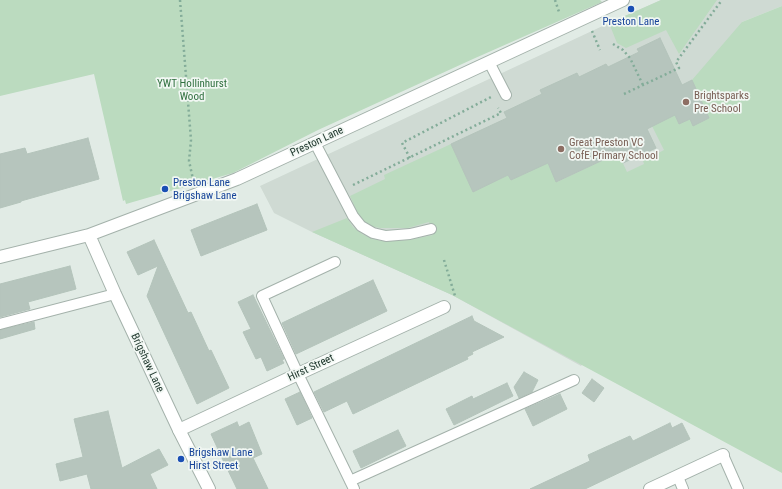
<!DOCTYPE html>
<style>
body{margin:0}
canvas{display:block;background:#e1ebe5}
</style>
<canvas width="782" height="489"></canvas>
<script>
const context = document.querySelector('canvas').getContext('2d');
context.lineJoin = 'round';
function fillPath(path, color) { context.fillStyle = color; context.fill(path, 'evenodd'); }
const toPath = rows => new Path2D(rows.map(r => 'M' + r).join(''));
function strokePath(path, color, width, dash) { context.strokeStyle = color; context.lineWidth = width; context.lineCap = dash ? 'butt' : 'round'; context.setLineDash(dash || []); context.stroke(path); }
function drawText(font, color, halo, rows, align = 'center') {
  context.font = font + ' "Roboto Condensed",sans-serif'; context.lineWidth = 3.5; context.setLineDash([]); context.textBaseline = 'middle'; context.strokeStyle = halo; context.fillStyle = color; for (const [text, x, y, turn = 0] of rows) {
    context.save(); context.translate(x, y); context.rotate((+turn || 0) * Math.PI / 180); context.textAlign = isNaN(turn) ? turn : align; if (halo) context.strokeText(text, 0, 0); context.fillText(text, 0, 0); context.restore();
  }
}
const built = toPath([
 [661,0,782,0,782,6,742,22,782,111,581,366,452,295,312,232,274,213,260,186,609,23]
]);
const green = toPath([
 [0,0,600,0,602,2,473,59,318,130,233,173,126,204,125,200,123,201,94,74,0,96],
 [661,0,717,0,679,54,666,30,626,48,617,43,609,23],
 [782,6,782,473,452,295,312,232,347,218,353,227,362,234,372,239,383,241,409,240,433,235,429,222,408,228,380,228,371,226,364,221,358,214,350,196,385,179,384,175,451,144,473,192,508,175,511,180,529,172,545,158,557,182,618,153,627,172,644,164,643,161,664,150,652,126,665,93,679,124,690,119,693,125,709,118,692,80,742,22]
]);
const building = toPath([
 [660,38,682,85,692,80,709,118,693,126,690,119,679,124,675,115,647,129,656,148,623,163,618,153,556,182,548,163,511,180,508,175,473,192,451,144,507,118,504,112,542,94,540,90,577,73,579,77,606,64,608,67,639,52,637,49,660,38],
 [88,138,99,179,21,201,21,202,0,208,0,154,25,148,27,154,88,138],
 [257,204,267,230,201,256,191,230,257,204],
 [154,240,188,313,191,312,209,351,211,350,229,388,197,404,147,296,158,266,138,275,127,252,154,240],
 [70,266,76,289,28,302,30,309,0,317,0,284,70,266],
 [373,280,387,311,296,354,282,323,373,280],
 [253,295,284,359,282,360,284,363,267,371,261,357,256,359,243,332,251,329,238,302,253,295],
 [472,316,474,321,504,337,472,352,473,354,467,357,468,359,353,414,347,401,324,412,314,392,472,316],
 [34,322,35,329,0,339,0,330,34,322],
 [524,372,538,380,532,392,519,398,514,387,524,372],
 [592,379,604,388,594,402,582,393,592,379],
 [507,383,513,396,454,425,446,409,472,396,473,399,507,383],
 [300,392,312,418,297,425,285,399,300,392],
 [560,394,567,409,533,426,525,409,560,394],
 [108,411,122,468,159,449,168,465,150,474,157,489,91,489,87,474,60,481,56,464,83,457,74,419,108,411],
 [237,422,239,427,249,422,262,454,253,458,268,489,237,489,222,458,211,434,237,422],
 [670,423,672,428,682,423,690,439,585,489,530,489,590,461,588,455,630,436,633,441,670,423],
 [398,430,406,446,361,468,353,451,398,430]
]);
const path = toPath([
 [180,0,191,140,189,161,193,179],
 [555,0,559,12],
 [592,31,600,50],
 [613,44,623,50,630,58,643,85],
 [624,94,679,68,676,62,722,0],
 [410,158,402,143,491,97],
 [353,185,501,113,498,108],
 [444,260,455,296]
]);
const service = toPath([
 [489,62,506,95],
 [315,143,353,216,361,226,373,233,386,236,410,234,431,229],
 [335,262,262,296,298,374,354,489],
 [0,324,115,294],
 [723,455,738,489],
 [678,477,683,489],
 [350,481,574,380]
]);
const minor = toPath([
 [179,430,298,374,444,307],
 [650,489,723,455]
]);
const tertiary = toPath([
 [89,235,115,294,179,430,209,489],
 [0,257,89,235,237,179,623,0]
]);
const markers = [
 [631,9,4,"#1a4fb4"],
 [686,102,4,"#8d6e63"],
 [561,149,4,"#8d6e63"],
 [165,189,4,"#1a4fb4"],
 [181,459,4,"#1a4fb4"]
];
const transitNames = [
 ["Preston Lane",631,22,"center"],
 ["Preston Lane",173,183],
 ["Brigshaw Lane",173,196],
 ["Brigshaw Lane",189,453],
 ["Hirst Street",189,466]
];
const parkNames = [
 ["YWT Hollinhurst",192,84],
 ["Wood",192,97]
];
const educationNames = [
 ["Brightsparks",694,96],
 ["Pre School",694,109],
 ["Great Preston VC",569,143],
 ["CofE Primary School",569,156]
];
const streetNames = [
 ["Preston Lane",317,142,-25],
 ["Brigshaw Lane",147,363,65],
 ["Hirst Street",311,368,-25]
];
fillPath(built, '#cfdad3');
fillPath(green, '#bbdbbf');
fillPath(building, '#b6c5bd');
strokePath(building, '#b4c4bb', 1);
strokePath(service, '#a4b2ab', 12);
strokePath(minor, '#a4b2ab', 14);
strokePath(tertiary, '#a4b2ab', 14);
strokePath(path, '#83ac99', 2.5, [2, 3]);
strokePath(service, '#fff', 10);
strokePath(minor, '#fff', 12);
strokePath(tertiary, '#fff', 12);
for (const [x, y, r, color] of markers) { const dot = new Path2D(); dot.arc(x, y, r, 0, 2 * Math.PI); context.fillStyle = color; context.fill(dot); strokePath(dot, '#f1f7f3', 1.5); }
drawText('11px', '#164399', '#f1f7f3', transitNames, 'left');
drawText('11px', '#2f6f3e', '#f1f7f3', parkNames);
drawText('11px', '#785e54', '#f1f7f3', educationNames, 'left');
drawText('11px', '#223a30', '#f1f7f3', streetNames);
</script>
